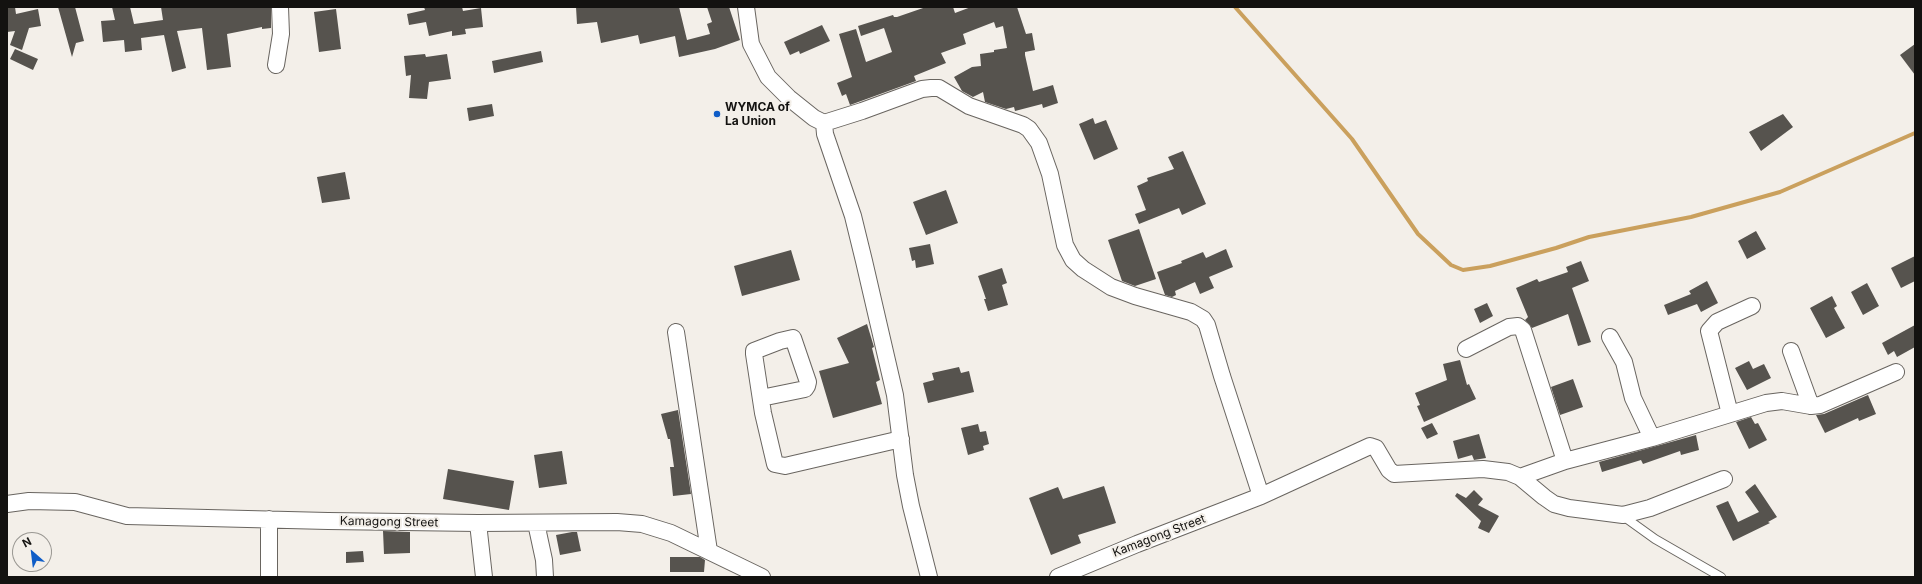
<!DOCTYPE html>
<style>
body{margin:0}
#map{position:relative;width:1922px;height:584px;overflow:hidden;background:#f3efe9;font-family:Inter,sans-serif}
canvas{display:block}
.frame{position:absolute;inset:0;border:8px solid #131210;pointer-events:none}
.north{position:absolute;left:12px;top:532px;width:40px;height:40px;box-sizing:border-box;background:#f3efe9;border:1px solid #999792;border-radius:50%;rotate:332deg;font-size:11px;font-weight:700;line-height:16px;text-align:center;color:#131210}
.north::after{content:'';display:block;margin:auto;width:14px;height:18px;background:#0f5dc7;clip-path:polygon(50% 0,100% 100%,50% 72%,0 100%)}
</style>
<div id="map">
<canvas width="1922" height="584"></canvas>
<div class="frame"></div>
<div class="north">N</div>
</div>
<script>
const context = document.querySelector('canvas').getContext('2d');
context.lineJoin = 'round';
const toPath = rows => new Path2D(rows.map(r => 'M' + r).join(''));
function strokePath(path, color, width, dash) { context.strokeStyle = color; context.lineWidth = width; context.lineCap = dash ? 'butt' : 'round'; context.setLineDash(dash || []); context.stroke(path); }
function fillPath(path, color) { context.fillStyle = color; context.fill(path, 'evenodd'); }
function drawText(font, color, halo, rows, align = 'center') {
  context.font = font + ' Inter,sans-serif'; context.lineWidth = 4; context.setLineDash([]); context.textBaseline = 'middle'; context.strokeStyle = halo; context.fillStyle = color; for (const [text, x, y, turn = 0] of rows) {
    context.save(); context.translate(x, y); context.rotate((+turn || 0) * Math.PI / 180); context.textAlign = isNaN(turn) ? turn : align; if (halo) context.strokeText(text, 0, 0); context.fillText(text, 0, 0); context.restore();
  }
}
const stream = toPath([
 [1235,7,1352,139,1418,234,1451,265,1463,270,1490,266,1556,248,1589,237,1691,217,1780,192,1915,133]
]);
const building = toPath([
 [7,7,15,7,16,14,38,9,41,26,29,28,22,50,10,45,15,31,7,32],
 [58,7,75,7,84,41,76,43,72,57],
 [112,7,130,7,134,24,163,20,161,7,271,7,271,28,262,29,262,27,227,34,231,67,207,70,202,28,177,31,186,68,172,72,164,35,141,38,142,50,125,52,124,40,103,42,101,21,115,20],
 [424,7,462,7,463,11,481,8,483,27,465,29,466,34,452,36,452,31,429,36,426,22,409,25,407,14,425,10],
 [576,7,679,7,687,40,710,34,707,24,712,22,707,7,729,7,740,40,715,49,679,57,675,36,640,44,638,35,601,43,597,22,577,24],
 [926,7,953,7,955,13,971,7,1017,7,1026,34,1032,33,1035,50,1025,52,1025,55,1033,91,1053,85,1058,103,1043,108,1042,104,1015,111,1014,107,1006,109,985,102,983,92,973,97,962,91,954,77,972,67,981,66,980,54,994,52,994,50,1007,48,1003,26,996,28,994,22,963,34,966,44,941,53,946,63,914,76,916,81,850,105,846,94,842,96,837,83,852,77,839,34,856,29,866,62,892,52,884,28,861,36,858,26,893,15,894,17,897,17],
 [336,9,341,49,319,52,314,12],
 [822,25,830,41,800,54,799,51,790,55,784,42],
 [1915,44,1915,75,1900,55],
 [15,49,38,59,33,70,10,59],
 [541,51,543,62,494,73,492,61],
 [425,54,426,57,447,54,451,79,429,82,427,99,409,98,411,75,406,76,404,56],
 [492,104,494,116,469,121,467,108],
 [1783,114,1793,127,1761,151,1749,132],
 [1093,118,1095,124,1106,120,1118,149,1094,160,1079,124],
 [1183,151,1206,204,1182,215,1179,208,1139,224,1135,214,1146,210,1137,186,1148,181,1147,178,1174,169,1168,157],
 [345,172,350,199,322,203,317,177],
 [946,190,958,223,926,235,913,202],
 [1139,229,1156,279,1135,286,1122,281,1108,240],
 [1756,231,1766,249,1747,259,1738,241],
 [930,244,934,264,916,268,915,260,912,261,909,248],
 [1226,249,1233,267,1209,277,1214,288,1200,294,1195,282,1175,291,1176,295,1172,297,1165,295,1157,272,1182,263,1181,261,1203,252,1206,258],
 [791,250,800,280,742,296,734,266],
 [1915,256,1915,281,1901,288,1891,268],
 [1581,261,1589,281,1572,288,1591,342,1578,346,1568,314,1532,328,1525,320,1528,317,1516,288,1537,279,1539,282,1568,272,1566,267],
 [1002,268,1007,283,1002,285,1008,305,988,311,984,299,986,299,978,276],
 [1707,281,1718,303,1701,312,1697,304,1668,315,1664,305,1691,294,1689,291],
 [1867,283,1879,306,1863,315,1851,292],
 [1832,296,1837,306,1834,308,1845,328,1826,338,1810,308],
 [1487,303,1493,316,1480,323,1474,309],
 [867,324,874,347,872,348,880,380,876,382,882,404,833,418,819,371,849,363,837,338],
 [1915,325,1915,347,1897,357,1894,351,1888,355,1882,343],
 [1460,360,1467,385,1469,384,1476,399,1424,422,1417,406,1420,405,1415,393,1447,380,1443,364],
 [1749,361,1753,369,1764,364,1771,378,1747,390,1735,368],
 [959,367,961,373,969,371,974,392,928,403,923,383,934,380,932,373],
 [1573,379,1583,407,1560,415,1551,387],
 [1868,395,1876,414,1859,421,1858,418,1825,433,1816,415,1824,414],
 [678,410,691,494,673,496,670,467,674,467,670,439,668,439,661,414],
 [1751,417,1755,424,1758,423,1767,440,1749,449,1736,422],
 [1432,423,1438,434,1427,439,1421,428],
 [978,424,980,432,986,431,989,444,983,446,984,450,968,455,961,428],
 [1479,434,1486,458,1474,460,1472,455,1458,459,1453,441],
 [1696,435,1699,450,1681,455,1680,451,1643,464,1641,460,1602,472,1599,462],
 [562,451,567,484,539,488,534,455],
 [448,469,514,481,509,510,443,499],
 [1755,484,1777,517,1768,522,1770,523,1733,541,1716,506,1728,501,1738,522,1759,512,1745,492],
 [1104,486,1116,523,1078,535,1081,543,1051,555,1029,498,1058,487,1063,499],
 [1474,490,1483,499,1478,505,1499,516,1489,533,1478,528,1481,521,1455,496,1457,493,1466,498],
 [383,531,410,532,410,553,384,554],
 [572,532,577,532,581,551,560,555,556,535],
 [363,551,364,562,346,563,346,552],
 [670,557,700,557,705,560,704,572,670,572]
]);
const lane = toPath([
 [1623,516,1655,539,1721,577]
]);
const street = toPath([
 [746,7,751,44,768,77,789,98,814,118,824,123],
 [276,65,281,34,280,7],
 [824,123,862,111,922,89,931,88,939,88,969,106,1023,125,1029,129,1039,143,1050,174,1065,245,1073,260,1083,269,1111,287,1135,296,1191,312,1203,319,1207,325,1222,376,1261,496,1370,446,1376,448,1389,470,1394,474,1483,469,1508,472,1520,477,1544,497,1554,504,1569,508,1623,515,1650,508,1724,479],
 [824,123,825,134,853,216,864,261,895,395,905,475,911,506,929,577],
 [676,332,709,551],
 [1610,337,1624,362,1633,398,1652,438],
 [1466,349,1509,327,1518,326,1523,330,1565,461],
 [1791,351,1811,406],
 [761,398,805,389,807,386,808,382,793,338,780,341,754,351,754,354,763,413,775,464,785,466,901,439],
 [1730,414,1709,331,1717,322,1752,306],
 [1520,477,1565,461,1652,438,1766,403,1782,401,1811,406,1820,405,1896,372],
 [7,504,29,501,75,502,127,516,328,521,478,523,617,522,642,524,671,533,762,577],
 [478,523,484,577],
 [536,523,544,560,545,577],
 [269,577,269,519],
 [1058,577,1137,544,1261,496]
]);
const markers = [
 [717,114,4,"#0f5dc7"]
];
const poiNames = [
 ["WYMCA of",725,107],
 ["La Union",725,121]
];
const streetNames = [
 ["Kamagong Street",389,522,1],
 ["Kamagong Street",1159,536,-21]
];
strokePath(stream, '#caa05d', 4);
fillPath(building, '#56534e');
strokePath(lane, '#696560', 10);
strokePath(street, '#696560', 18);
strokePath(lane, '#fff', 8);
strokePath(street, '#fff', 16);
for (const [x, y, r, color] of markers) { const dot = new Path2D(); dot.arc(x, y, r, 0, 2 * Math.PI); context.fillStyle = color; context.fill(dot); strokePath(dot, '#f3efe9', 1.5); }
drawText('bold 12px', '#131210', '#f3efe9', poiNames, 'left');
drawText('12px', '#131210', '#f3efe9', streetNames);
</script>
